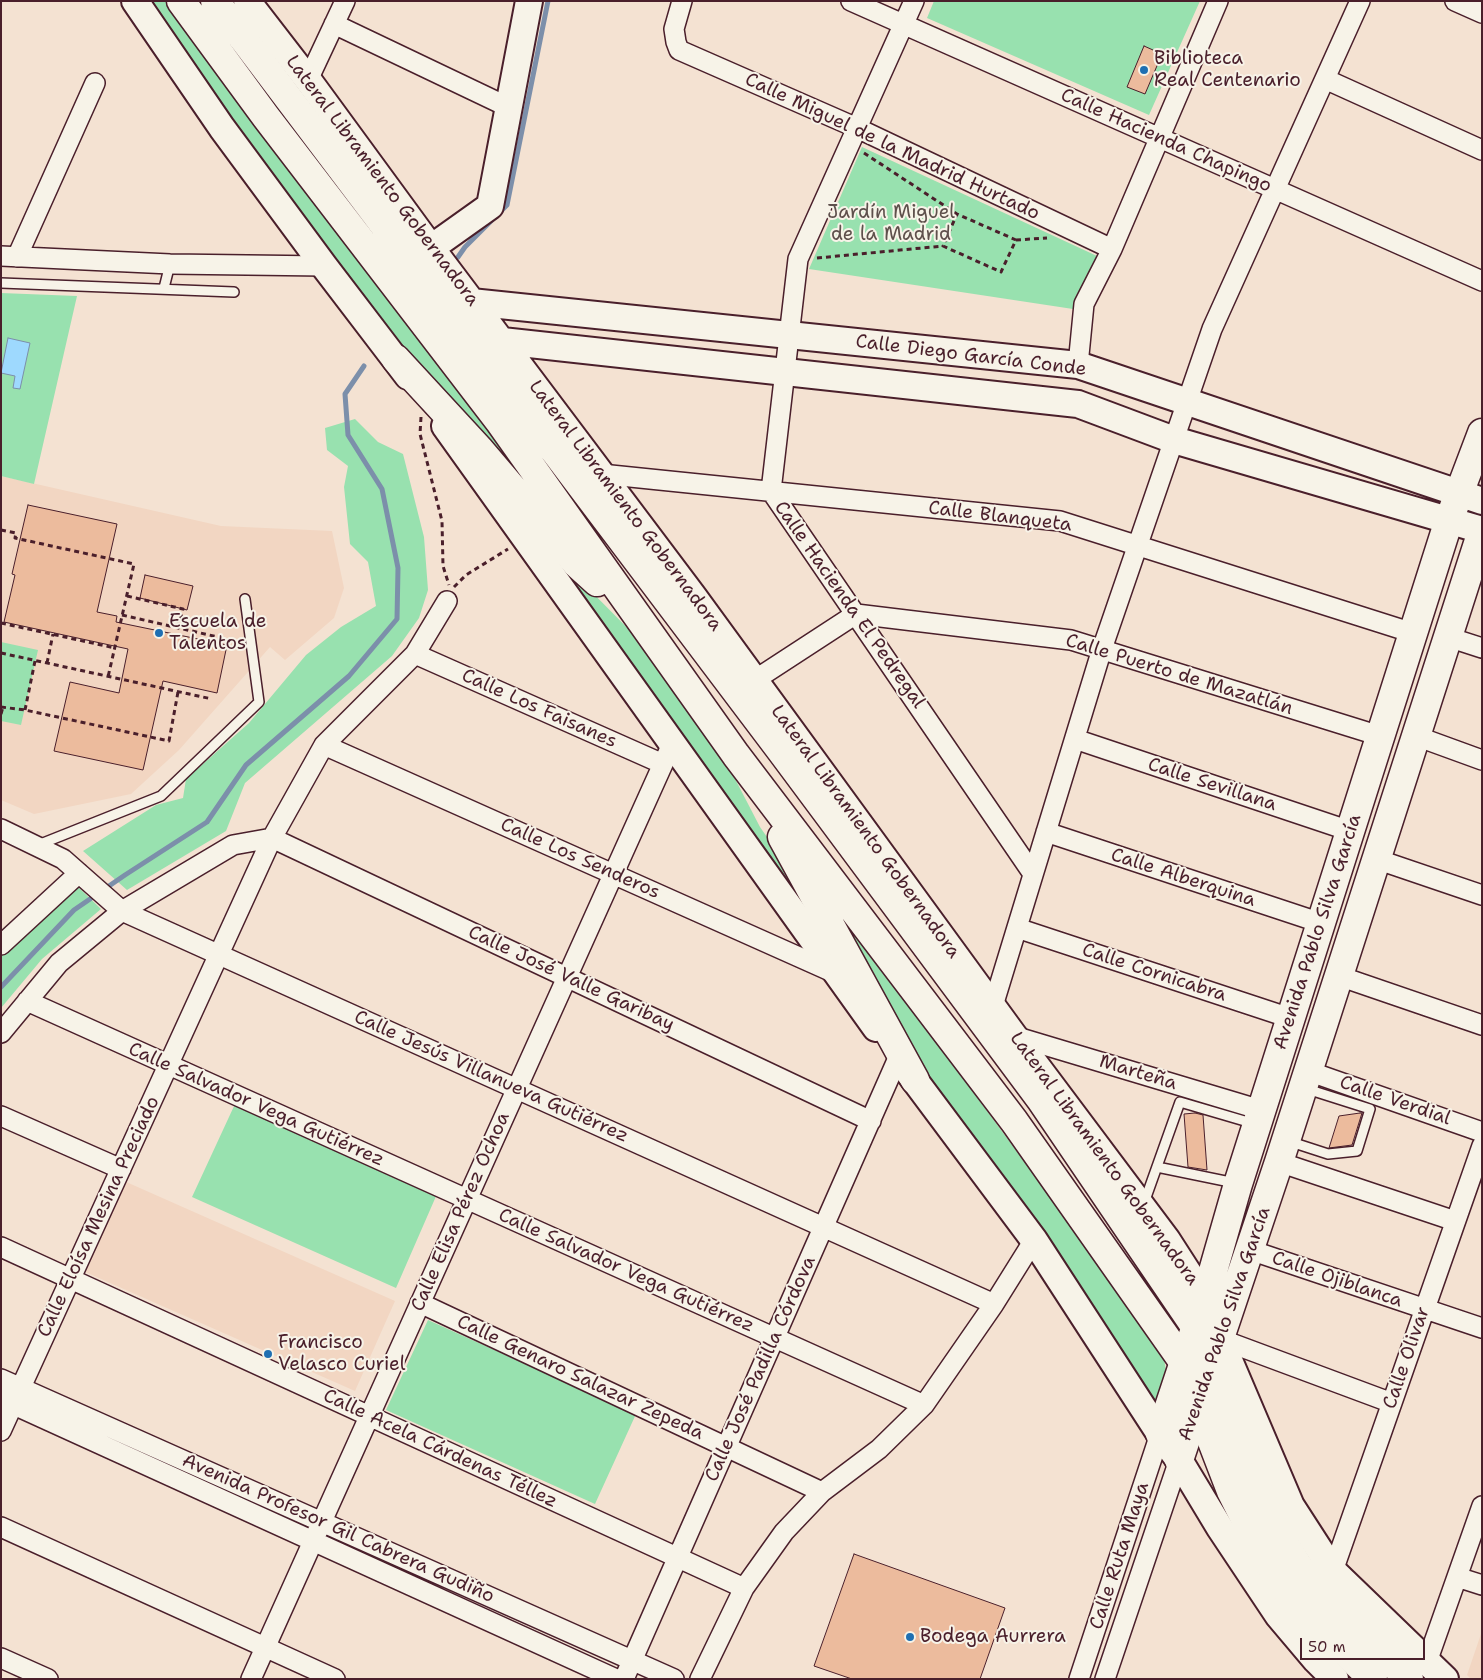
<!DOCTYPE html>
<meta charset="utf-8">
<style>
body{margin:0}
#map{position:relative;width:1483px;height:1680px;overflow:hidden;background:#f4e2d2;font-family:"Shantell Sans",sans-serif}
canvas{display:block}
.frame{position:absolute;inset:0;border:2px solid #4a1f2b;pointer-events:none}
.scale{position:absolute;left:1300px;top:1638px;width:125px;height:22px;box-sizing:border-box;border:2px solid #4a1f2b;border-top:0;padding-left:6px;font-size:15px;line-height:18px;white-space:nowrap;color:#4a1f2b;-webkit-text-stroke:4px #f7f3e8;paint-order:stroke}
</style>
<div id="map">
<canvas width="1483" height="1680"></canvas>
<div class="frame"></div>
<div class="scale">50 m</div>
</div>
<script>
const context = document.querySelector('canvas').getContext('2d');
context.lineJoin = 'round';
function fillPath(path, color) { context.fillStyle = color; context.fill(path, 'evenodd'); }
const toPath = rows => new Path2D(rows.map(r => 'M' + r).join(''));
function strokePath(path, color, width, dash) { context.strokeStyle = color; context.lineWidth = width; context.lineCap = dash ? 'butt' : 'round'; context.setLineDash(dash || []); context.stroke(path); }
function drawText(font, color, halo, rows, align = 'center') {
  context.font = font + ' "Shantell Sans",sans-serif'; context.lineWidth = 4; context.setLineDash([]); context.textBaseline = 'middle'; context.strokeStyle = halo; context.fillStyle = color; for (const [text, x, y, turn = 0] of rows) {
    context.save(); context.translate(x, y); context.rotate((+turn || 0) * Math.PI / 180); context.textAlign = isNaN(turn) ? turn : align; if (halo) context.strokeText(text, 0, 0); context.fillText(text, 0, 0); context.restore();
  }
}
const built = toPath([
 [1,476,221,526,332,531,344,588,334,618,285,660,270,647,179,750,131,794,34,814,1,800],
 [124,1181,395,1301,355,1391,83,1271],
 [1482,1631,1482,1679,1471,1679,1467,1675]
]);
const green = toPath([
 [146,1,165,1,534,492,412,363,228,123],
 [934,1,1200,1,1149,115,927,18],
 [862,147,1097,256,1073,309,809,269],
 [1,293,77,296,34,484,1,476],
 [355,419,378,442,403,454,424,537,428,590,419,618,392,656,245,783,226,831,127,890,83,851,156,805,183,798,186,779,249,723,306,655,341,627,376,606,368,562,350,544,344,487,348,466,327,450,325,428],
 [518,507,581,581,660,661,718,746,760,827,813,903,804,909],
 [1,642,38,650,21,725,1,721],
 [75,884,101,909,42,959,1,1008,1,956],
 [830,897,1153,1337,1164,1359,1167,1376,1160,1413,920,1072],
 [235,1104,437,1194,396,1288,192,1197],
 [428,1320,636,1414,595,1504,386,1410]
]);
const water = toPath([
 [8,338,30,343,20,389,13,388,15,376,1,373,8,338]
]);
const stream = toPath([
 [458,257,465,247,507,205,548,1],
 [1,987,74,910,125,875,207,822,246,765,349,676,397,619,398,568,382,489,348,435,345,394,364,366]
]);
const building = toPath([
 [1144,46,1162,54,1145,94,1127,87,1144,46],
 [28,505,117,524,97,612,117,616,116,622,227,645,217,693,163,681,143,770,54,751,70,682,119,693,128,649,4,622,15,575,12,574,28,505],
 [145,575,193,586,187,610,140,598,145,575],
 [1195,1113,1203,1115,1207,1170,1188,1167,1184,1114,1195,1113],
 [1360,1113,1362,1113,1352,1145,1329,1148,1339,1116,1360,1113],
 [854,1554,1005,1608,980,1679,852,1679,814,1666,854,1554]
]);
const path = toPath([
 [864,153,957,214,1016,240,1001,272,943,246,957,214],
 [1016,240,1047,238],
 [817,258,943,246],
 [421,417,420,434,442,521,443,566,449,585],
 [1,530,16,533,15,538,134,564,108,677],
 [454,587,466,575,508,549],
 [127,596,183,609,178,627],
 [122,615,218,637],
 [1,623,115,648],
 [1,653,212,699],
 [47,663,53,634],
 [1,707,25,710,169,741,178,692],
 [25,710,35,661],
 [1,714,3,707]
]);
const lane = toPath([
 [1,283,234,292],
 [164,288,170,264],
 [38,845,161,796,259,702,245,599],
 [1288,1141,1328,1154,1357,1151,1370,1109,1307,1089],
 [1157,1167,1235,1183],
 [1144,1203,1180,1102,1255,1124]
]);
const street = toPath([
 [682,1,674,29,676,42,679,50,857,128,1112,249],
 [851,1,1482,281],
 [914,1,798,259,771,491,1033,874],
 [1455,1,1482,13],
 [334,24,508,107],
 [1325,79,1482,150],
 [308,80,345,1],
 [1,256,170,264,324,266],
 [17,257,95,83],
 [1078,365,1084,304,1112,249,1218,1],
 [601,474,1060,521,1413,633],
 [1448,637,1482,648],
 [415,654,663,764],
 [744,687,856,614,1071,640,1380,736],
 [1416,736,1482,760],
 [1075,739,1350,831],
 [324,745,837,974],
 [1,829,63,859,122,911,994,1304],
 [1046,832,1321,923],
 [1376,859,1482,895],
 [1017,928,1290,1018],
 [1,945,79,873],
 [1339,976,1482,1025],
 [27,1001,924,1405],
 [993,1006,1102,649,1212,329,1360,1],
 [1,1033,59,963,122,911,233,845,272,838,324,745,415,654,447,601],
 [1014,1036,1261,1110],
 [1308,1071,1482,1132],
 [1,1116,121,1169],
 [1279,1162,1455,1221],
 [1,1247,744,1588],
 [1250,1250,1482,1328],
 [420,1303,822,1492],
 [1220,1339,1392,1403],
 [1,1379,674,1679],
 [1,1399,616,1679],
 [1,1431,272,838,871,1121],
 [1,1527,335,1679],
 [1333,1571,1482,1146],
 [1457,1577,1482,1585],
 [1,1658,48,1679],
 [1427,1662,1482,1506],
 [251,1679,672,744],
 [624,1679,898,1058],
 [700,1679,744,1588,784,1532,822,1492,879,1449,924,1405,994,1304,1034,1240],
 [1079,1679,1160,1434],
 [1105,1679,1179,1460]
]);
const secondary = toPath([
 [135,1,222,128,324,266,408,376],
 [247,1,308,80,431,248,693,596,1014,1036,1167,1240,1205,1299,1220,1339,1291,1506,1333,1571,1445,1679],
 [431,248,490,206,529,1],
 [471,302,1078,365,1482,501],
 [502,341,1078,404,1174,440,1482,530],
 [445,426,876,1028],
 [901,1062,1034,1240,1160,1434,1179,1460,1220,1528,1278,1615,1316,1660,1335,1679]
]);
const primary = toPath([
 [1160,1434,1205,1299,1238,1184,1449,520,1482,433],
 [1179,1460,1279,1162,1482,531]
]);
const highway = toPath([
 [181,1,266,117,499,421,736,755,1014,1121,1184,1363,1198,1405,1231,1491,1262,1553,1280,1581,1303,1612,1373,1679],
 [215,1,782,752,1041,1100,1196,1328,1233,1432,1272,1523,1299,1567,1330,1603,1409,1679],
 [396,359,480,450,576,563,597,582],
 [782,837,915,1080]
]);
const markers = [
 [1144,70,5,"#1f6fb2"],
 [159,633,5,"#1f6fb2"],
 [268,1354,5,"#1f6fb2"],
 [910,1637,5,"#1f6fb2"]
];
const poiNames = [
 ["Biblioteca",1154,59],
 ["Real Centenario",1154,81],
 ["Escuela de",169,622],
 ["Talentos",169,644],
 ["Francisco",278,1343],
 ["Velasco Curiel",278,1365],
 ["Bodega Aurrera",920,1637]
];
const streetNames = [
 ["Calle Hacienda Chapingo",1166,141,24],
 ["Calle Miguel de la Madrid Hurtado",892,147,25],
 ["Lateral Libramiento Gobernadora",382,181,53],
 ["Calle Diego García Conde",971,356,7],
 ["Lateral Libramiento Gobernadora",625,506,53],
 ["Calle Blanqueta",1000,517,7],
 ["Calle Hacienda El Pedregal",849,605,55],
 ["Calle Puerto de Mazatlán",1179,675,17],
 ["Calle Los Faisanes",539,709,24],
 ["Calle Sevillana",1212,785,18],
 ["Lateral Libramiento Gobernadora",865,832,54],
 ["Calle Los Senderos",580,859,24],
 ["Calle Alberquina",1183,878,18],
 ["Avenida Pablo Silva García",1318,932,-72],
 ["Calle Cornicabra",1154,973,18],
 ["Calle José Valle Garibay",571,979,25],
 ["Marteña",1138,1073,17],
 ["Calle Jesús Villanueva Gutiérrez",491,1077,24],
 ["Calle Verdial",1395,1101,19],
 ["Calle Salvador Vega Gutiérrez",256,1105,24],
 ["Lateral Libramiento Gobernadora",1104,1159,54],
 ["Calle Elisa Pérez Ochoa",461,1212,-66],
 ["Calle Eloísa Mesina Preciado",99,1217,-65],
 ["Calle Salvador Vega Gutiérrez",626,1271,24],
 ["Calle Ojiblanca",1337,1280,19],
 ["Avenida Pablo Silva García",1225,1324,-71],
 ["Calle Olivar",1407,1358,-71],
 ["Calle José Padilla Córdova",761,1369,-66],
 ["Calle Genaro Salazar Zepeda",580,1378,25],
 ["Calle Acela Cárdenas Téllez",440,1449,25],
 ["Avenida Profesor Gil Cabrera Gudiño",338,1529,24],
 ["Calle Ruta Maya",1120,1556,-72]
];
const parkNames = [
 ["Jardín Miguel",891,213],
 ["de la Madrid",891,235]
];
fillPath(built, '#f2d6c2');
fillPath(green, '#98e1af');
fillPath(water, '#9ed9fe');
strokePath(water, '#7c8faa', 1);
strokePath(stream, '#7c8faa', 5);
fillPath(building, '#ecbb9d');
strokePath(building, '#4a1f2b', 1);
strokePath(lane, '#4a1f2b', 12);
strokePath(street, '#4a1f2b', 22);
strokePath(secondary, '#4a1f2b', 30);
strokePath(primary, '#4a1f2b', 31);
strokePath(highway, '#4a1f2b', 31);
strokePath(path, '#4a1f2b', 3, [5, 4]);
strokePath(lane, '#f7f3e8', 9);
strokePath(street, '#f7f3e8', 19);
strokePath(secondary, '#f7f3e8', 26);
strokePath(primary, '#f7f3e8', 28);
strokePath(highway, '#f7f3e8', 28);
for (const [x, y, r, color] of markers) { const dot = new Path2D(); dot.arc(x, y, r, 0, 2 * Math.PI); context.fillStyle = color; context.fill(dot); strokePath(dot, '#f7f3e8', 2); }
drawText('19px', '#4a1f2b', '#f7f3e8', poiNames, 'left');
drawText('19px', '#4a1f2b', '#f7f3e8', streetNames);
drawText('19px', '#5e504c', '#f7f3e8', parkNames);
</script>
